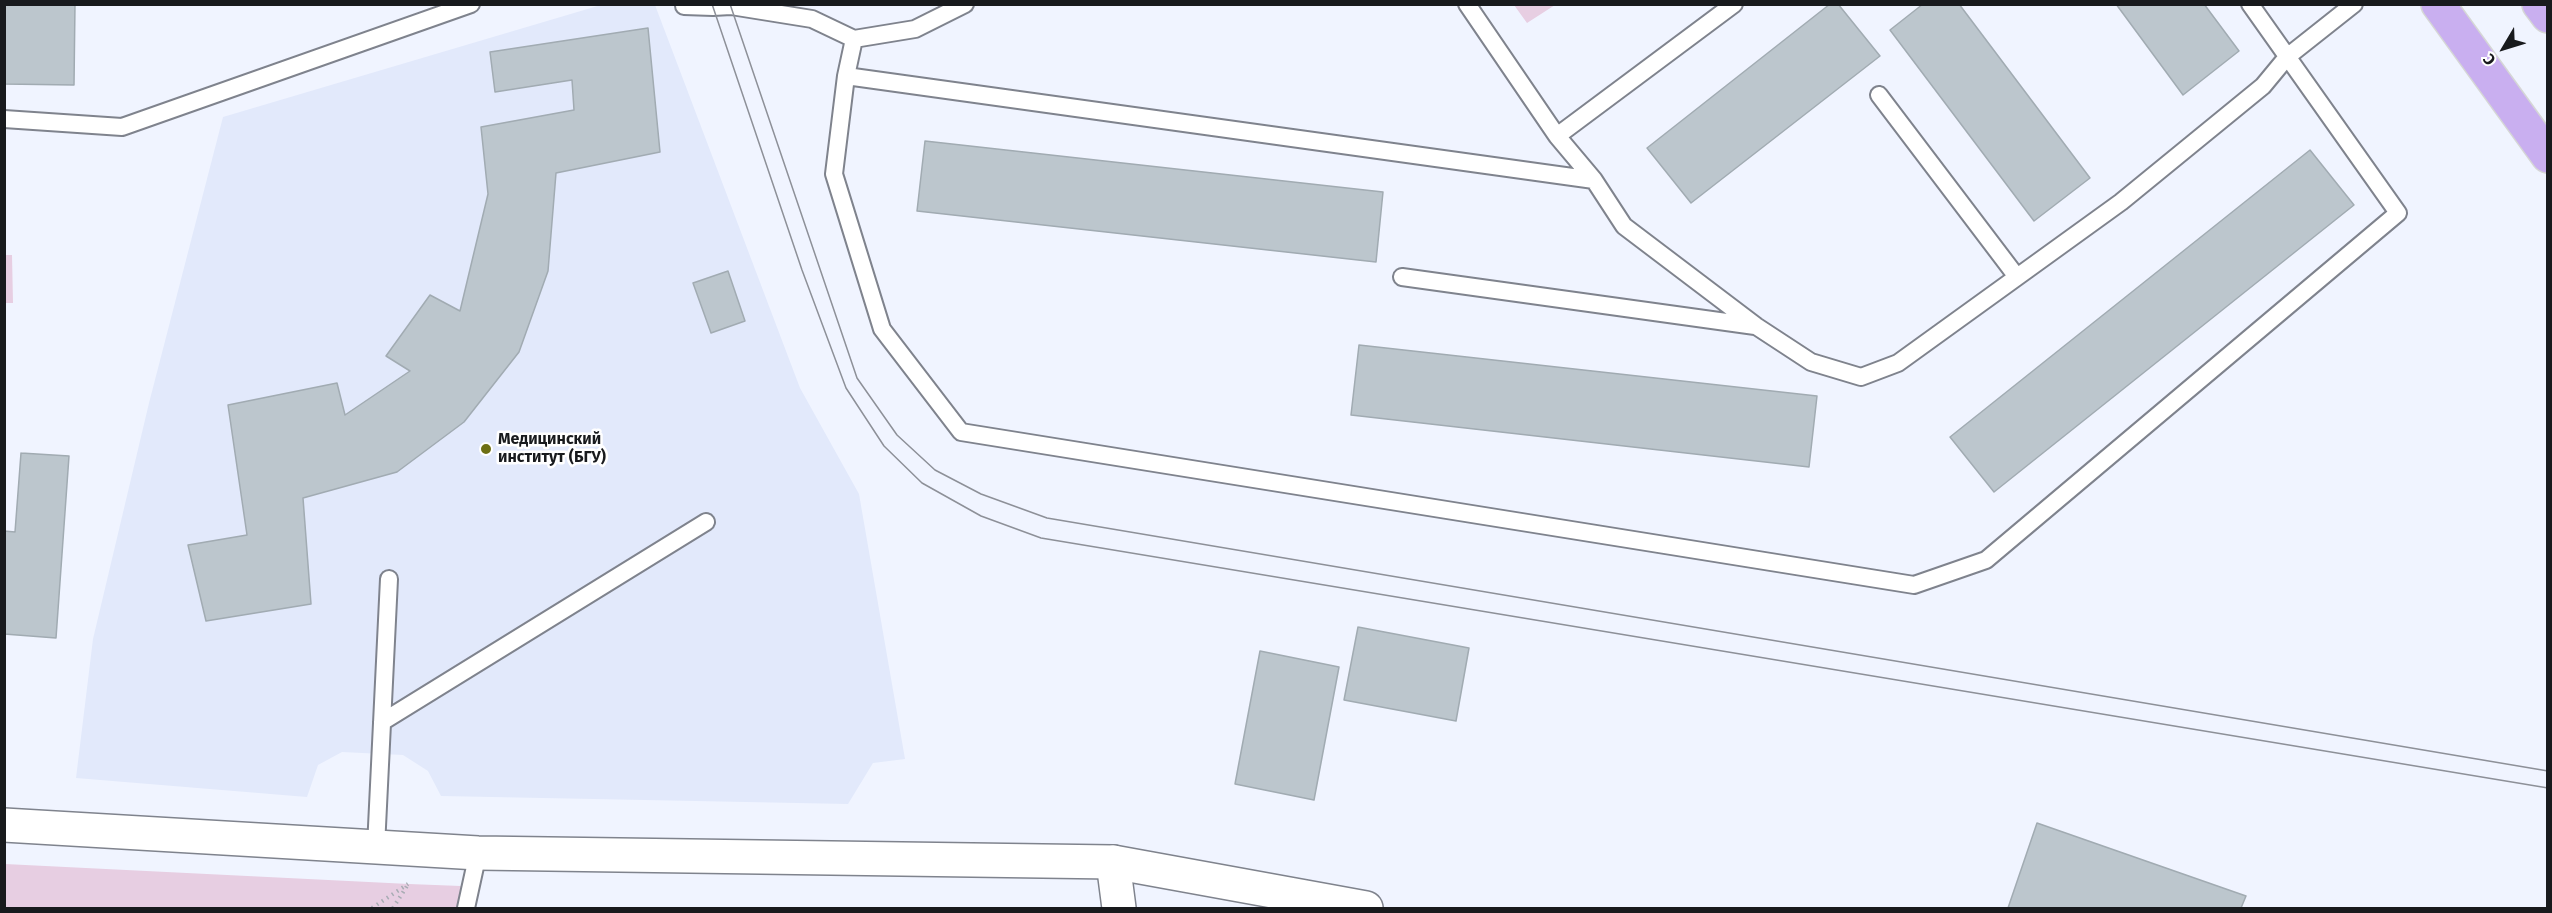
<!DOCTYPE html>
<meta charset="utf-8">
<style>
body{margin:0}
#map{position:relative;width:2552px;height:913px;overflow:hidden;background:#f0f4ff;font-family:"Fira Sans",sans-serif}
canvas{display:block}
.frame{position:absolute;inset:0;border:6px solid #181a1d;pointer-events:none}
.north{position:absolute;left:2474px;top:18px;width:60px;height:60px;-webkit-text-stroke:4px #fff;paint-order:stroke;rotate:232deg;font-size:16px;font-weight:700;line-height:24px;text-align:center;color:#181a1d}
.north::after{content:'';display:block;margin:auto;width:21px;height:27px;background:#181a1d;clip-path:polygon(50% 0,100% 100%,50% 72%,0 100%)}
</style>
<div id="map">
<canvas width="2552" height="913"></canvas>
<div class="frame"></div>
<div class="north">С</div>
</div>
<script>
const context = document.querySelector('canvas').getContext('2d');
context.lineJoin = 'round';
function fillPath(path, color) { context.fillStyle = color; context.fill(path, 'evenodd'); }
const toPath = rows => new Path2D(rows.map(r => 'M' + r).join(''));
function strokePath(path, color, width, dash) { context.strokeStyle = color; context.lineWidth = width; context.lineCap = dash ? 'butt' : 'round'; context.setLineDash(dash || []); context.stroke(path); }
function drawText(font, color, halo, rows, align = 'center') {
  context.font = font + ' "Fira Sans",sans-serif'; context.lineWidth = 5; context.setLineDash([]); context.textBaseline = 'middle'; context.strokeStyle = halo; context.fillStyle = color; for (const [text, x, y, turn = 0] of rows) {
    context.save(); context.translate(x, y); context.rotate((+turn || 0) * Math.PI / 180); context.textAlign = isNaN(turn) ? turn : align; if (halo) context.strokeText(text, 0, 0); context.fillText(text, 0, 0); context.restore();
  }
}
const built = toPath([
 [601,5,655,5,800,388,859,494,905,759,873,763,848,804,441,796,428,771,403,755,342,752,318,765,307,797,76,778,93,639,149,403,223,117]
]);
const green = toPath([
 [1514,5,1555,5,1527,23],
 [5,255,12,255,13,303,5,303],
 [5,864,409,884,461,886,457,908,5,908]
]);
const building = toPath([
 [4,4,75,4,74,85,4,84,4,4],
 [1830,4,1838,4,1880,56,1691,203,1647,148,1830,4],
 [1923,4,1959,4,2090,178,2034,221,1890,30,1923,4],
 [2116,4,2204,4,2239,51,2183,95,2116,4],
 [648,28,660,152,556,173,548,271,519,352,464,422,397,472,303,498,311,604,206,621,188,545,247,535,228,405,337,383,345,415,410,371,386,356,430,295,460,311,488,194,481,127,574,110,572,80,495,92,490,52,648,28],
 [925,141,1383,192,1376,262,917,211,925,141],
 [2310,150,2354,205,1994,492,1950,437,2310,150],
 [728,271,745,321,711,333,693,283,728,271],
 [1359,345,1817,396,1809,467,1351,415,1359,345],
 [21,453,69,456,56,638,4,634,4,531,15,532,21,453],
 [1358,627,1469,648,1456,721,1344,700,1358,627],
 [1260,651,1339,667,1314,800,1235,784,1260,651],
 [2037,823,2246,896,2241,908,2008,908,2037,823]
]);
const path = toPath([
 [372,908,408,884],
 [393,908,407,886]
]);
const service = toPath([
 [684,4,684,6,713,7,731,6,812,19,854,39,915,29,965,4],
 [1467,4,1557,136,1594,180,1624,226,1756,326,1811,362,1861,377,1898,363,2121,202,2263,86,2287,57,2354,4],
 [854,39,846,76,834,174,882,329,961,432,1914,585,1986,560,2398,213,2250,4],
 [846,76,1594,180],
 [1879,95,2017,277],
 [4,119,122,127,471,4],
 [1557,136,1734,4],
 [1402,277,1755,326],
 [382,722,706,522],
 [376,847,389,579],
 [466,908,478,853]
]);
const minor = toPath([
 [1113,862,1119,908]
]);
const tertiary = toPath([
 [4,825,478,853,1113,862,1366,908]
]);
const primary = toPath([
 [2438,4,2548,156],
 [2539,4,2548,16]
]);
const tram = toPath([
 [712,4,802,270,846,388,884,446,922,483,981,516,1041,538,2548,788],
 [730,4,857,378,897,435,935,470,981,494,1047,518,2548,771]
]);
const markers = [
 [486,449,6,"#6d6f13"]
];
const poiNames = [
 ["Медицинский",498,440],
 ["институт (БГУ)",498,458]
];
fillPath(built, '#e2e9fb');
fillPath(green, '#e7cee2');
fillPath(building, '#bcc6cd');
strokePath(building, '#a1abb2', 1.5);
strokePath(service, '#7f838d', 20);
strokePath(minor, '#7f838d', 36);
strokePath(tertiary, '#7f838d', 36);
strokePath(primary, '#d5d6d6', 36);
strokePath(path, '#a8acb4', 4, [1.5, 4.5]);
strokePath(service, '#fff', 16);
strokePath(minor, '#fff', 33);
strokePath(tertiary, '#fff', 33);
strokePath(primary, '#c9aff0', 33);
strokePath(tram, '#8d9098', 1.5);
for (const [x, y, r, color] of markers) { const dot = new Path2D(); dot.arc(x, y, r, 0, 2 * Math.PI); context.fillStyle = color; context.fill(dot); strokePath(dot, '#fff', 2); }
drawText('bold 16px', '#181a1d', '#fff', poiNames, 'left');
</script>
